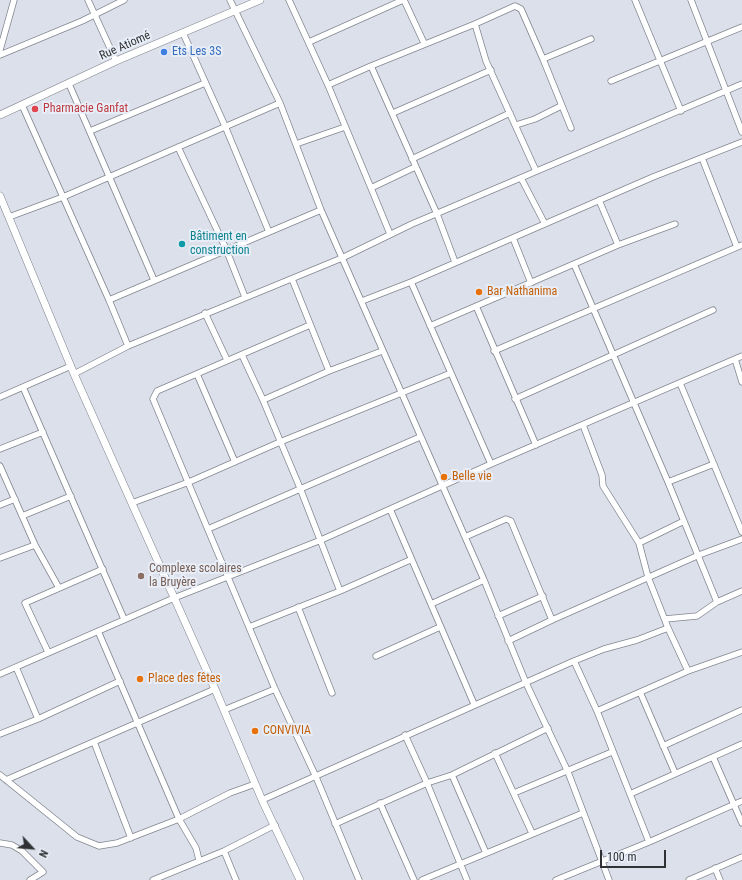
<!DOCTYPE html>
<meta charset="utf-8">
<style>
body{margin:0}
#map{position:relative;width:742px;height:880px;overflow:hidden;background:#dbe0ea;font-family:"Roboto Condensed",sans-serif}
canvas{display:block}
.north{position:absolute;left:12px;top:828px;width:40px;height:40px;-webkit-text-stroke:3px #e8eef7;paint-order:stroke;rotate:116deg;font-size:11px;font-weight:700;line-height:16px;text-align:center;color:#2f3134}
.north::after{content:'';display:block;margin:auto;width:14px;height:18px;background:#2f3134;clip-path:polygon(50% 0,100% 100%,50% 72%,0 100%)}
.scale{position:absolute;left:600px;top:850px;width:66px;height:18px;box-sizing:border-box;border:2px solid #2f3134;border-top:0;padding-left:5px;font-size:12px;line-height:14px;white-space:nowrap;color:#2f3134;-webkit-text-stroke:3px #e8eef7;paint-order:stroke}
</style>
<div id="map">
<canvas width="742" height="880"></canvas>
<div class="north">N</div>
<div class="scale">100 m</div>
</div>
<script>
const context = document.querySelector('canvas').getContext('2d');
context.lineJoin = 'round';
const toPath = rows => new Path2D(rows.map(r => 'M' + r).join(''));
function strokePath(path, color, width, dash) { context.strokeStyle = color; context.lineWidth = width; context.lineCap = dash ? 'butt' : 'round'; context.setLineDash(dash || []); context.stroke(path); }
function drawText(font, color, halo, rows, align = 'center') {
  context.font = font + ' "Roboto Condensed",sans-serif'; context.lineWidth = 4; context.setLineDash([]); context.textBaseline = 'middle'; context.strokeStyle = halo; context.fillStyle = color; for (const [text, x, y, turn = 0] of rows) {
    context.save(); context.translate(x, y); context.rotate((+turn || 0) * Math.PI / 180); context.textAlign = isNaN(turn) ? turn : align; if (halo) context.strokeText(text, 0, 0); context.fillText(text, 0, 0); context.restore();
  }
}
const minor = toPath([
 [88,0,116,61],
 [230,0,280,103,321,210,484,580,526,683,568,772,609,880],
 [289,0,328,85],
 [404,0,424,43],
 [635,0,681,111],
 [691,0,742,132],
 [475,24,486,61,536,171],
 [183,33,225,126,269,232],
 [309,42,403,0],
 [0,50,14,0],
 [0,55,82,21,124,0],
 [611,81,742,27],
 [69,84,154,280],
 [22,105,109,300,128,346],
 [393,113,491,70],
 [516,125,535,119,561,106],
 [571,128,543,59,591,39],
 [90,131,205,83],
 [296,144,345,127],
 [178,147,226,249,245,297],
 [702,158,737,247],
 [412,159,510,113],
 [521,178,545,224],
 [371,188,328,85,371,66],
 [599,200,618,245],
 [9,217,63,197,280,103],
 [390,234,371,188,415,167],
 [513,238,531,283],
 [455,262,437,214,371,66,475,24,515,6,521,9,543,59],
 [574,264,668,482,717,602],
 [292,279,329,371],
 [411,282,491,464],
 [109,300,321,210],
 [362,301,411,282,653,177,742,142],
 [476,306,536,445],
 [205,313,227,360],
 [310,325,157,391,153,399,275,689,316,777,359,880],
 [430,326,618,245,675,224],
 [494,351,742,245],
 [242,355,263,400,300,488,340,591],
 [735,359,742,382],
 [74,374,128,346,342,258,412,224,742,84],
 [197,374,235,462],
 [680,383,742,532],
 [23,387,124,619],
 [0,397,71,366],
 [515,399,713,310],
 [263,400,329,371,382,351],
 [583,425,602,475,603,486,639,543,648,577,668,628,688,671],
 [0,449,43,432],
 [0,466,35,545,59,588],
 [668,482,714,464],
 [132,503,189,482,280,442,451,373],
 [0,505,15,499],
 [390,509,474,704],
 [22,516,71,496],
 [208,529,420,437],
 [465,537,506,519,511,521,552,620],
 [639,543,684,521],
 [0,558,35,545],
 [431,604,484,580],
 [298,607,332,693],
 [498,616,543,596],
 [665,619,697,616,717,602,742,591],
 [249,627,340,591,410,560],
 [98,631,179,819,196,848,199,860],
 [508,641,552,620,699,555,742,539],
 [48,652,25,603,103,569],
 [376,656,440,627],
 [574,661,597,711,649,842],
 [16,667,38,719],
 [0,674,174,598,321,540,491,464,742,356],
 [640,692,675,773],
 [224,710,275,689],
 [597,711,688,671,742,652],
 [0,734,38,719,120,681],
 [405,735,427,783,467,880],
 [94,742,131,838],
 [663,746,742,710],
 [495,753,532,833],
 [713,757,742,823],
 [0,775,77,837,99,846,117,843,179,819,230,793,255,784],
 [452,775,486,853],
 [6,780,215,689],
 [514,793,612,752],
 [630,794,742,744],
 [262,800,574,661,604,649,637,640,668,628],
 [380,803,414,880],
 [335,824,427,783,452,775,548,728],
 [0,843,12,845,22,851,43,872,30,880],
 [224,851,236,880],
 [715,868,720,880],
 [153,880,224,851,275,825],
 [422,880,583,813],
 [556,880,649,842,742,801],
 [689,880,742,857]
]);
const tertiary = toPath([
 [0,115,116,61,260,0],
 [0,196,74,374,215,689,262,800,300,880]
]);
const markers = [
 [164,52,4,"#3f7fe0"],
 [35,109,4,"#e0444e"],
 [182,244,4,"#0f9aa8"],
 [479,292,4,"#e8710a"],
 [444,477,4,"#e8710a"],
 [141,576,4,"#8d6e63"],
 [140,679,4,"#e8710a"],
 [255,731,4,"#e8710a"]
];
const streetNames = [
 ["Rue Atiomé",125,46,-24]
];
const shopNames = [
 ["Ets Les 3S",172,52]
];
const healthNames = [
 ["Pharmacie Ganfat",43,109]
];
const cultureNames = [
 ["Bâtiment en",190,237],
 ["construction",190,251]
];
const foodNames = [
 ["Bar Nathanima",487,292],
 ["Belle vie",452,477],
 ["Place des fêtes",148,679],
 ["CONVIVIA",263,731]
];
const educationNames = [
 ["Complexe scolaires",149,569],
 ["la Bruyère",149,583]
];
strokePath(minor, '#82868f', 7);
strokePath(tertiary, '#82868f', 8);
strokePath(minor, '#fff', 5.5);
strokePath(tertiary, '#fff', 7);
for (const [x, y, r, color] of markers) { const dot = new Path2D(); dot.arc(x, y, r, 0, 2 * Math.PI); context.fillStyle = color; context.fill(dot); strokePath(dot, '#e8eef7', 1.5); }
drawText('12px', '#2f3134', '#e8eef7', streetNames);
drawText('12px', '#366cbe', '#e8eef7', shopNames, 'left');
drawText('12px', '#be3a42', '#e8eef7', healthNames, 'left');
drawText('12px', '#0d838f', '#e8eef7', cultureNames, 'left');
drawText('12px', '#c56008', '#e8eef7', foodNames, 'left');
drawText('12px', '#785e54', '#e8eef7', educationNames, 'left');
</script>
